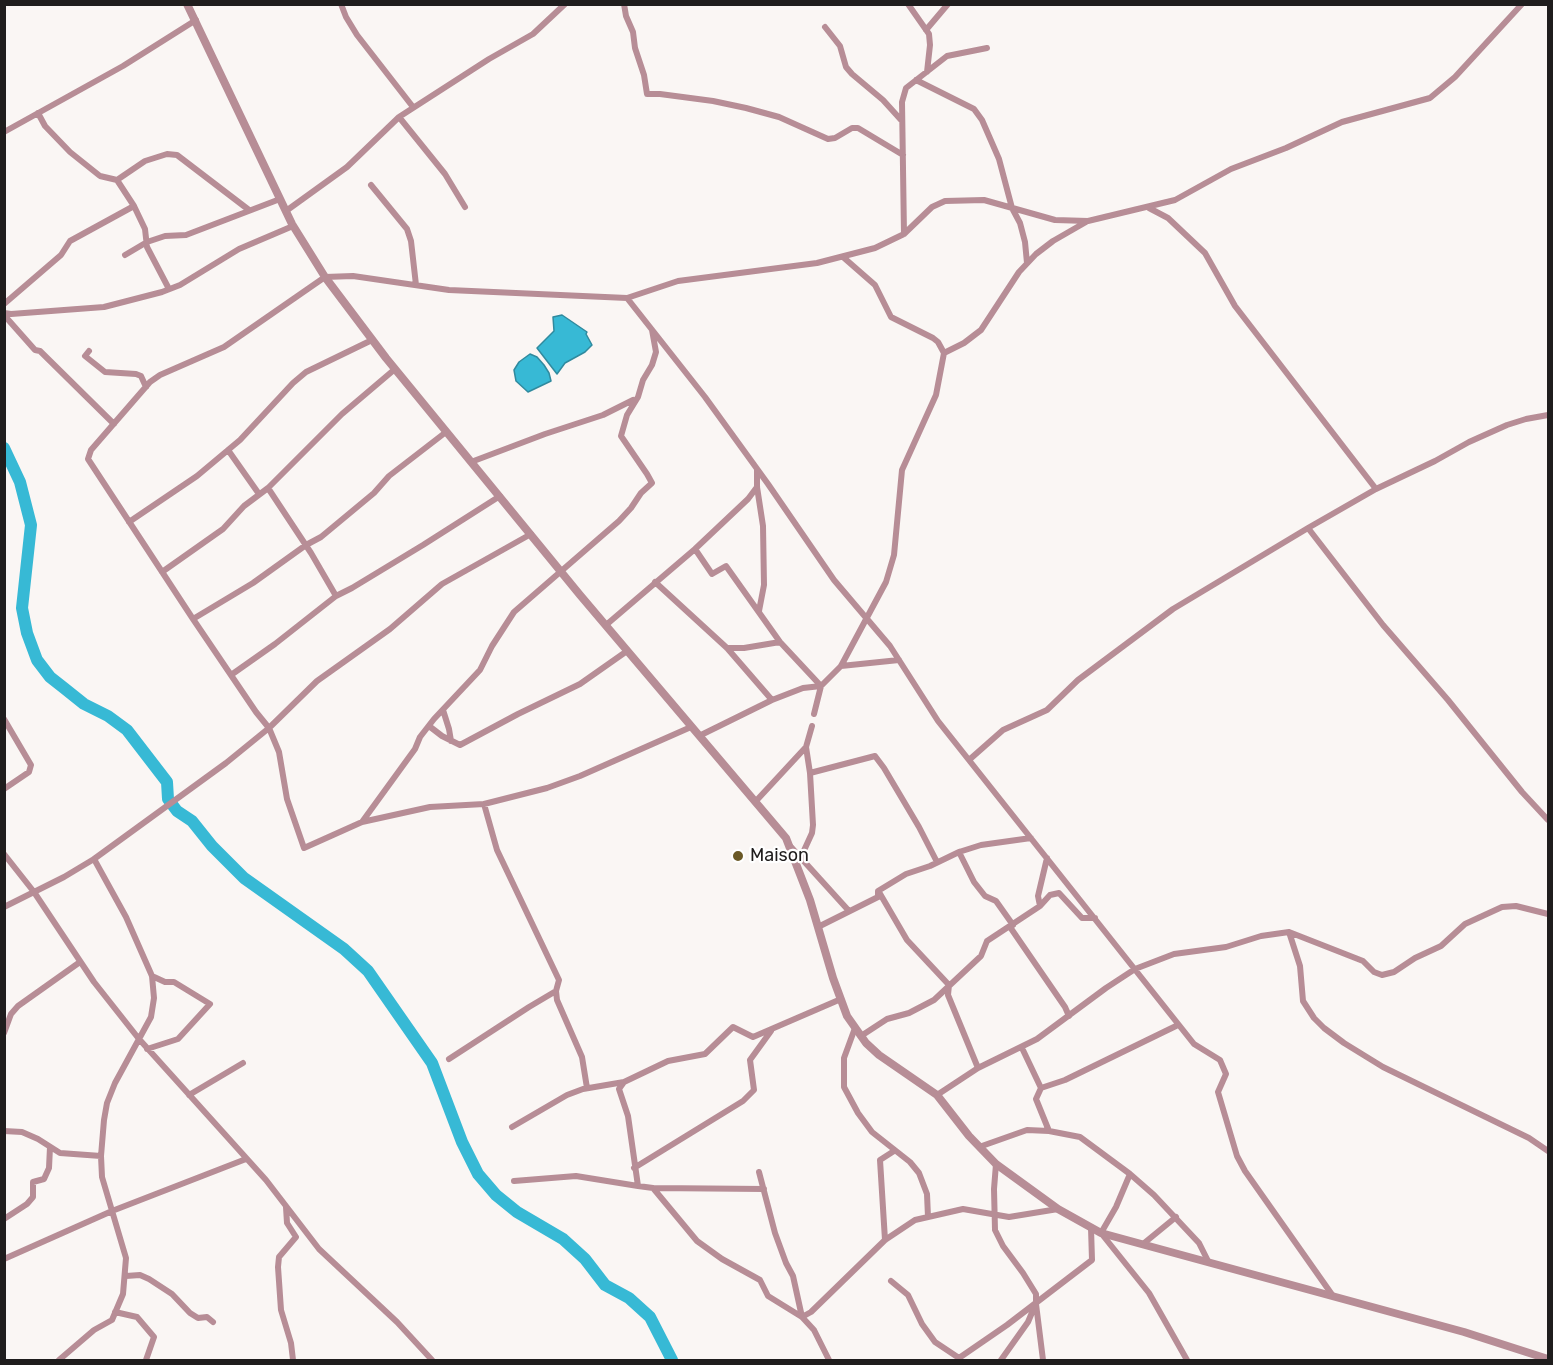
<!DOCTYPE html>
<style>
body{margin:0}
#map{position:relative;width:1553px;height:1365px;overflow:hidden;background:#faf6f4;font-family:Rubik,sans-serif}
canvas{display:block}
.frame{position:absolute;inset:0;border:6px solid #1f1d1d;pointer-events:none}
</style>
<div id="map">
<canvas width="1553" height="1365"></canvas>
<div class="frame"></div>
</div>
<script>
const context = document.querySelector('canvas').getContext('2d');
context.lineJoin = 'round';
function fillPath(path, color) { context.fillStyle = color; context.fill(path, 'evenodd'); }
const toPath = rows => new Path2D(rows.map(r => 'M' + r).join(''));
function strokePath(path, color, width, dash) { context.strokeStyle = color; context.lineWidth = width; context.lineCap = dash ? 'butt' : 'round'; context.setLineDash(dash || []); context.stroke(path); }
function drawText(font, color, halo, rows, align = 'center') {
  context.font = font + ' Rubik,sans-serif'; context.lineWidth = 4.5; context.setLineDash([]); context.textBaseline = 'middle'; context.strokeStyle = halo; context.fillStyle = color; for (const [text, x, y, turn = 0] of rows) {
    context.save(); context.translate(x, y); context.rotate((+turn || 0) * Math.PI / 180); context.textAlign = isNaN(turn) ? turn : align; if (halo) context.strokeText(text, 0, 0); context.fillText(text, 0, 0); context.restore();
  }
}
const water = toPath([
 [562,315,587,332,586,334,592,345,585,352,565,363,557,374,537,348,554,331,553,317,562,315],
 [530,354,537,357,544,365,549,373,551,381,528,392,516,381,514,370,519,362,530,354]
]);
const river = toPath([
 [4,448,20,482,31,525,22,608,27,633,37,660,50,677,64,688,84,704,108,716,127,730,167,782,168,799,177,811,192,821,212,846,244,878,344,949,368,971,432,1063,462,1142,478,1174,496,1195,517,1212,563,1239,585,1259,605,1285,629,1298,650,1317,672,1360]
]);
const minor = toPath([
 [341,4,346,17,357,35,413,107],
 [624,4,626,16,633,32,635,48,644,75,647,94,660,94,713,101,746,108,779,117,828,139,835,138,852,128,858,128,903,155],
 [908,4,929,34,930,45,927,72],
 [825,27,840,46,846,67,852,74,883,100,902,121],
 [926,30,948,4],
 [916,80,974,109,982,120,999,159,1012,208,1020,223,1025,242,1027,263],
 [38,113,45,126,70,152,100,176,117,180],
 [399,117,445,174,465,207],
 [4,132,123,66,196,20],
 [117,180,145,161,167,154,177,155,249,210],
 [117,180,134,206,145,229,147,247,169,289],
 [371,185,407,229,411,241,416,285],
 [1149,208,1168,218,1205,253,1235,306,1376,489],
 [286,211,347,167,399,117,489,59,533,34,565,4],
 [904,234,902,102,906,88,947,56,987,48],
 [125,255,147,242,165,236,186,235,280,199],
 [627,298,678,281,817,263,875,248,904,234,932,207,945,201,984,200,1055,220,1088,221,1175,200,1231,169,1286,148,1342,122,1430,98,1455,77,1522,4],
 [4,304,61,255,70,241,134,206],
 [4,313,11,314,104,307,162,292,180,285,239,249,293,226],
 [4,315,35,350,40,351,114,424],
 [89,351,85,356,105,372,136,374,141,376,146,387],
 [944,353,964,343,981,330,1019,272,1036,254,1053,241,1086,222],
 [228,450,259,494],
 [471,462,545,434,603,415,633,400],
 [757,469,757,487,763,526,764,585,759,611],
 [268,488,311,553,336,596],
 [129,522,197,476,240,440,293,383,306,372,372,340],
 [1308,528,1383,625,1448,700,1522,792,1548,820],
 [695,549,712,574,726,566,780,642,821,686],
 [162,572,223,529,244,506,268,488,342,414,395,369],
 [655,582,727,648,772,700],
 [193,619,253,583,306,545,321,537,374,493,389,476,446,432],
 [606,625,695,549,748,499,757,487],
 [727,648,744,648,780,642],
 [841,666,899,660],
 [231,675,275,644,336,596,352,588,423,545,500,496],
 [443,710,449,729,451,741],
 [814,714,821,686,841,666,886,582,894,555,902,470,936,395,944,353,938,342,933,338,891,317,875,285,843,257],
 [4,719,31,765,29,772,4,789],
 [429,726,442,736,460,745,518,714,580,684,627,651],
 [691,727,580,776,547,788,484,804,430,807,362,822,304,848,287,799,279,752,269,728,256,712,193,619,88,459,91,450,150,382,160,375,224,347,325,277,353,276,449,290,627,298,705,397,768,484,834,580,890,646,938,721,1194,1044,1220,1060,1226,1074,1218,1092,1237,1156,1245,1171,1333,1296],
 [701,735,772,700,803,688,821,686],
 [969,760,1003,730,1047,710,1078,680,1173,609,1308,528,1376,489,1435,461,1469,442,1507,425,1526,419,1548,415],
 [810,773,875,756,884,768,919,827,937,862],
 [756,801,806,747,812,726],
 [484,804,497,850,559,980,556,991,557,1000,582,1057,587,1088],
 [362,822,415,749,420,737,434,719,480,670,492,646,514,612,619,521,631,508,641,493,652,483,647,474,621,436,627,415,638,397,643,380,652,365,656,352,652,330],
 [791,847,849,911],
 [959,852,974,882,985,896,996,901,1013,925],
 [4,854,34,892,94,982,139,1039,266,1180,319,1249,397,1322,432,1360],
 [801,857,812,833,813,825,810,773,806,747],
 [879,892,907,940,949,985,948,995,978,1068],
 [1040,906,1038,896,1047,858],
 [4,907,64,877,94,859,226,763,269,728,317,681,390,629,442,584,531,534],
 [818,927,878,897,878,891,906,874,930,866,959,852,981,845,1031,838],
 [1010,927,1065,1007,1069,1016],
 [1289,932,1300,966,1303,1001,1314,1018,1324,1028,1344,1043,1383,1067,1529,1138,1548,1151],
 [855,1028,844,1058,844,1087,858,1113,872,1132,910,1162,919,1173,927,1194,928,1217],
 [4,1033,11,1014,18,1006,80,962],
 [861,1036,887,1019,909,1013,934,1000,981,956,987,941,1040,906,1050,895,1059,893,1082,918,1095,918],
 [1022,1048,1041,1088,1036,1099,1049,1131],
 [147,1049,178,1039,210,1004,174,982,165,982,152,976],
 [449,1059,529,1007,556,991],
 [1041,1088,1065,1080,1178,1025],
 [189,1095,243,1063],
 [937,1095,978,1068,1037,1039,1106,988,1135,969,1174,954,1226,947,1261,936,1289,932,1363,961,1374,972,1382,975,1394,972,1415,958,1441,946,1465,924,1502,907,1516,906,1548,914],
 [512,1127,567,1095,583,1089,624,1082],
 [4,1131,22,1132,38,1139,60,1153,101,1156],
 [979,1147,1027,1130,1049,1131,1080,1137,1130,1174,1154,1195,1199,1243,1208,1261],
 [996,1164,994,1189,995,1230,1003,1246,1023,1273,1036,1294,1036,1303,1028,1322,1001,1360],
 [634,1168,743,1101,754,1090,750,1060,771,1031],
 [759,1172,775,1233,786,1263,793,1276,802,1317,811,1312,885,1240,915,1220,963,1209,1009,1217,1058,1209],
 [1130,1174,1116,1207,1101,1233,1149,1293,1187,1360],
 [514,1181,576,1176,638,1186],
 [653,1188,764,1189],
 [286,1207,287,1223,296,1237,279,1257,278,1267,281,1310,291,1343,293,1360],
 [4,1219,27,1204,33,1197,33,1182,44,1179,49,1168,50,1147],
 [885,1240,880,1160,894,1151],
 [1143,1244,1176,1217],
 [4,1259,112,1211,246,1159],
 [126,1276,140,1275,149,1279,172,1294,190,1313,198,1318,207,1317,213,1322],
 [891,1281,908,1295,922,1324,935,1342,959,1358,1007,1325,1092,1260,1091,1228],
 [1036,1304,1043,1360],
 [115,1312,137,1317,154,1337,146,1360],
 [59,1360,94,1330,112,1320,123,1294,126,1258,102,1177,101,1156,104,1120,107,1103,115,1083,151,1017,154,998,152,976,126,917,94,859],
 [829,1360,814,1330,802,1317,768,1296,760,1280,722,1259,697,1241,653,1188,638,1186,628,1116,619,1089,624,1082,668,1061,705,1054,733,1027,753,1037,841,999]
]);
const tertiary = toPath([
 [187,4,292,224,325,277,386,358,580,595,786,838,810,900,833,978,847,1016,866,1043,879,1055,937,1095,969,1136,996,1164,1058,1209,1101,1233,1464,1332,1548,1359]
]);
const markers = [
 [738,856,6,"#6a5826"]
];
const poiNames = [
 ["Maison",750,856]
];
fillPath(water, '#37b9d5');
strokePath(water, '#308a9e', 1.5);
strokePath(river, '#37b9d5', 12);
strokePath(minor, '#b78d96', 6);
strokePath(tertiary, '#b78d96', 8);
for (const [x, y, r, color] of markers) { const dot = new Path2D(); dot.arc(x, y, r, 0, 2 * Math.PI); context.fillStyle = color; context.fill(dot); strokePath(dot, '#fff', 2); }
drawText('18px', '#1f1d1d', '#fff', poiNames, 'left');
</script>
